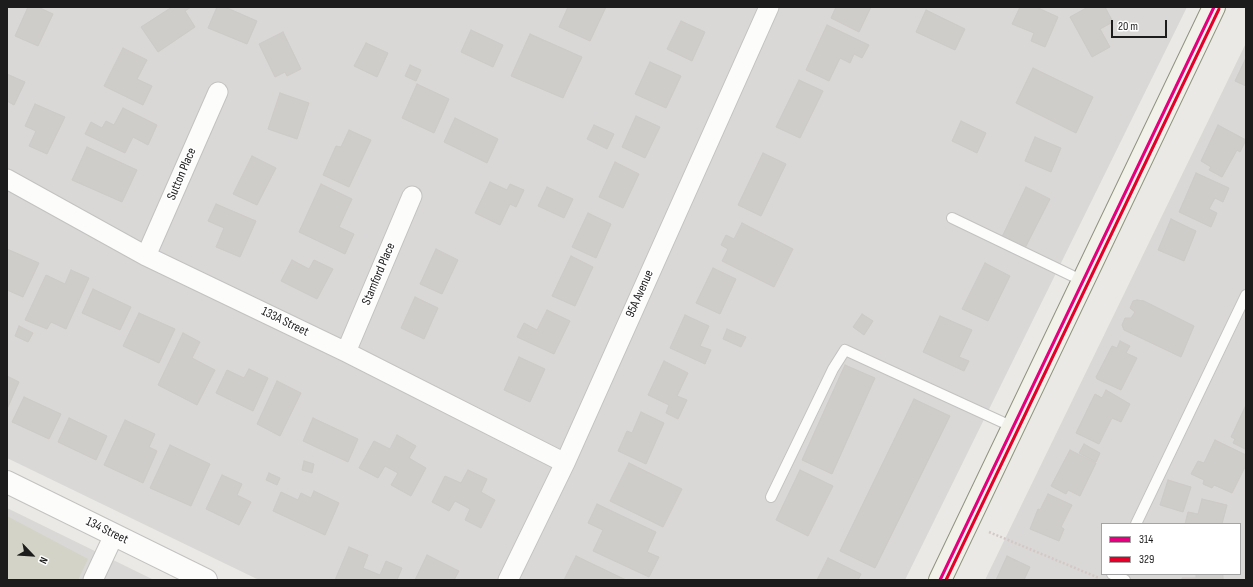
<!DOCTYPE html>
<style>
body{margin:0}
#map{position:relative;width:1253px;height:587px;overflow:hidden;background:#eae9e5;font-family:"Sofia Sans Condensed",sans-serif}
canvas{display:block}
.frame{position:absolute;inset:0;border:8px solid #1c1c1c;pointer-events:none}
.legend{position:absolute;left:1101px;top:523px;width:140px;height:52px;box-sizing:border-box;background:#fff;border:1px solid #a4a4a4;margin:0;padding:5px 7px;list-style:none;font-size:12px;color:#1c1c1c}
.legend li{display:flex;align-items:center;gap:8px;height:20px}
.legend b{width:20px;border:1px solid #a4a4a4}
.north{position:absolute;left:12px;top:535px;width:40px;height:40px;-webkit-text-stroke:3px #fff;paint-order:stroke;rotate:115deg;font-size:11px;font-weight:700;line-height:16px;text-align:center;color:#1c1c1c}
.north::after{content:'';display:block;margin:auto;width:14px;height:18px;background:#1c1c1c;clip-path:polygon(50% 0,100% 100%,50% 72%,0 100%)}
.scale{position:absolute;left:1111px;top:20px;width:56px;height:18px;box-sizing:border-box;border:2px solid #1c1c1c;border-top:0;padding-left:5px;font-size:12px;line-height:14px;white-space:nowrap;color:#1c1c1c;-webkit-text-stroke:3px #fff;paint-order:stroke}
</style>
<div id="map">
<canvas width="1253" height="587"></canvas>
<div class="frame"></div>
<ul class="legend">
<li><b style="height:5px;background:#e5007d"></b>314</li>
<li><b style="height:5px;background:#e4002b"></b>329</li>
</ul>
<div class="north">N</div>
<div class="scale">20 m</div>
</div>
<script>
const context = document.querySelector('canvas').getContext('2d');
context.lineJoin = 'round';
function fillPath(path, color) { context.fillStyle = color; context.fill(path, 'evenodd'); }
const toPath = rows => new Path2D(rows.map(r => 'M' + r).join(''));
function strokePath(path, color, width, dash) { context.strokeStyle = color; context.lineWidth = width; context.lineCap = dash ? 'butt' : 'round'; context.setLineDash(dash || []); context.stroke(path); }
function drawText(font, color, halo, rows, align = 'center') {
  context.font = font + ' "Sofia Sans Condensed",sans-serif'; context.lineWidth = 3; context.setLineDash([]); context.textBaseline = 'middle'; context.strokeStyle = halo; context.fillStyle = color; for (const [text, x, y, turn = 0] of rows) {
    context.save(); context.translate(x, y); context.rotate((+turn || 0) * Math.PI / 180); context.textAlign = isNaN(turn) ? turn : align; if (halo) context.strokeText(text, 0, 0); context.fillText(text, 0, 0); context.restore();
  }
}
const residential = toPath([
 [7,7,1187,7,905,580,259,580,7,458],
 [1246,43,1246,580,985,580],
 [1102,524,1240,524,1240,574,1102,574],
 [7,508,154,580,7,580]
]);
const construction = toPath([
 [7,516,88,559,78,580,7,580]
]);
const building = toPath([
 [28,7,38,7,53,14,38,46,15,36,28,7],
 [172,7,191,7,185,11,195,27,158,52,141,27,172,7],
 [217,7,225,7,257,21,247,44,208,28,217,7],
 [568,7,606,7,590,41,559,27,568,7],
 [836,7,871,7,859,32,831,18,836,7],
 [1020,7,1036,7,1058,17,1045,47,1031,41,1034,33,1012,24,1020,7],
 [1088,7,1105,7,1113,22,1100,29,1110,47,1092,57,1070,17,1088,7],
 [926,10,965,29,955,50,916,32,926,10],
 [681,21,705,32,692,61,667,49,681,21],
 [827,25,869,45,862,58,854,54,850,63,840,58,829,81,806,70,827,25],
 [471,30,503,45,493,67,461,52,471,30],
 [283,32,301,69,287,76,285,72,275,77,259,44,283,32],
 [530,34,582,57,563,98,511,76,530,34],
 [366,43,388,53,377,77,354,66,366,43],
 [123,48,147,60,137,79,152,86,143,105,104,86,123,48],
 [1245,60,1246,60,1246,86,1235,81,1245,60],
 [650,62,681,76,666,108,635,94,650,62],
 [410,65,421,70,416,81,405,76,410,65],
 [1033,68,1093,97,1076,133,1016,103,1033,68],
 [7,74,25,82,14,105,7,101,7,74],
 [799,80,823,91,800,138,776,127,799,80],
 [417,84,449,99,434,133,402,118,417,84],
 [280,93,309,103,297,139,268,129,280,93],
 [35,104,65,117,47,154,29,146,36,131,25,126,35,104],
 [123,108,157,125,148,145,133,137,125,153,85,134,91,122,102,128,106,121,114,125,123,108],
 [636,116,660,127,645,158,622,147,636,116],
 [455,118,498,139,487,163,444,142,455,118],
 [961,121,986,133,977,153,952,141,961,121],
 [594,125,614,134,607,149,587,139,594,125],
 [1218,125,1246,140,1240,152,1237,150,1222,177,1209,170,1211,167,1201,161,1218,125],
 [349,130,371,140,349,187,323,175,336,146,341,147,349,130],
 [1035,137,1061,148,1051,172,1025,161,1035,137],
 [87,147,137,170,122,202,72,180,87,147],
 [763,153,786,164,761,216,738,205,763,153],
 [252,156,276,168,257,205,233,194,252,156],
 [615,162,639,174,623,208,599,197,615,162],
 [1196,173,1229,188,1223,202,1215,198,1209,209,1217,213,1211,227,1179,212,1196,173],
 [490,182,507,190,510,184,524,190,516,207,510,204,500,225,475,213,490,182],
 [321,184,352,199,339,227,354,234,345,254,299,232,321,184],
 [547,187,573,199,564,218,538,206,547,187],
 [1026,187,1050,199,1024,250,1001,239,1026,187],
 [216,204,256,221,240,257,216,247,224,228,208,221,216,204],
 [588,213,611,224,596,258,572,247,588,213],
 [1171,219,1196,231,1184,261,1158,250,1171,219],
 [742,223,793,249,774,287,722,261,728,249,721,245,726,235,734,239,742,223],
 [7,249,39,263,23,297,7,290,7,249],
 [436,249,458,260,442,294,420,284,436,249],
 [571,256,593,267,575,306,552,296,571,256],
 [292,260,309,269,314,260,333,269,317,299,281,281,292,260],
 [985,263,1010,276,988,321,962,309,985,263],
 [713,268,736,279,720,314,696,303,713,268],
 [71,270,89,278,66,329,51,322,47,329,25,320,46,275,65,284,71,270],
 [93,289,131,307,120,330,82,313,93,289],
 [415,297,438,308,424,339,401,328,415,297],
 [1137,300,1144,301,1194,326,1181,357,1124,330,1122,325,1125,318,1131,318,1135,312,1130,308,1133,301,1137,300],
 [547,310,570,321,554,354,517,337,524,323,537,330,547,310],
 [139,313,175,329,159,363,123,346,139,313],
 [862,314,873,321,864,335,853,327,862,314],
 [685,315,709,326,700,346,711,350,705,364,670,348,685,315],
 [940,316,972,330,959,357,969,361,964,371,923,352,940,316],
 [19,326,33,333,28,342,15,336,19,326],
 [727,329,746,337,741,347,723,339,727,329],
 [183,333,200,342,192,358,215,370,197,405,158,385,183,333],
 [1120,341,1130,346,1126,353,1137,358,1121,390,1097,379,1096,377,1112,346,1117,348,1120,341],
 [519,357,545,369,530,402,504,390,519,357],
 [664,361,688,373,677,396,687,400,678,419,666,413,669,405,648,395,664,361],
 [845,365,875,378,832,474,802,460,845,365],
 [249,369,268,378,253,411,216,393,227,370,244,378,249,369],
 [7,376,19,382,7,409,7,376],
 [277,381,301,393,280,436,257,424,277,381],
 [1106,390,1130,404,1121,422,1112,418,1099,444,1076,433,1095,394,1102,398,1106,390],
 [24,397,61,414,49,439,12,422,24,397],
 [914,399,950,416,875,568,840,551,914,399],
 [1246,405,1246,448,1245,449,1233,443,1235,439,1231,437,1246,405],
 [641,412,664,423,646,464,618,451,627,431,632,433,641,412],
 [69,418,107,436,96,460,58,442,69,418],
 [313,418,358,439,348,462,303,441,313,418],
 [125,420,155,434,149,447,157,451,143,483,104,465,125,420],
 [397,435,416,446,409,458,426,468,411,496,391,485,398,473,385,466,378,478,359,468,374,441,390,449,397,435],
 [1215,440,1246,455,1246,465,1232,493,1214,485,1212,488,1203,484,1204,480,1191,474,1198,461,1204,463,1215,440],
 [1084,444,1100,453,1096,462,1079,453,1084,444],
 [170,445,210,464,191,506,150,488,170,445],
 [1070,450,1096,463,1080,496,1068,490,1066,494,1051,486,1070,450],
 [304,461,314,464,312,473,302,470,304,461],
 [629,463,682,489,663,527,610,501,629,463],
 [468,470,487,479,481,492,495,500,481,528,465,520,470,509,455,501,449,511,432,502,445,476,461,483,468,470],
 [800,470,833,486,808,536,776,520,800,470],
 [269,473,280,478,277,485,266,480,269,473],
 [222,475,242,484,237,495,251,502,239,525,206,509,222,475],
 [1168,480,1191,487,1183,512,1160,505,1168,480],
 [314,491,339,503,325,535,273,511,281,492,298,500,301,493,311,498,314,491],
 [1048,494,1072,505,1061,527,1064,529,1059,541,1030,529,1038,509,1040,510,1048,494],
 [1202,499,1227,505,1222,524,1185,524,1188,512,1198,514,1202,499],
 [597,504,656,532,647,552,659,557,649,577,593,551,603,530,588,523,597,504],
 [349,547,368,555,363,568,380,575,386,561,402,568,397,580,335,580,349,547],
 [427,555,459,571,454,580,415,580,427,555],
 [576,556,626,580,564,580,576,556],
 [1007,556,1030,567,1024,580,996,580,1007,556],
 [828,558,861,574,858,580,817,580,828,558],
 [1196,574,1223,574,1223,580,1182,580,1182,578,1196,578,1196,574]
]);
const path = toPath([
 [989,532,1099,578]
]);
const service = toPath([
 [952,218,1083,281],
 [771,497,833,369,845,350,1013,427],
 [1136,524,1246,295],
 [1112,574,1125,580]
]);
const minor = toPath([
 [7,179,146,256,346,352,565,463],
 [146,256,218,92],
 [346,352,412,196],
 [93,580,114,535],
 [508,580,565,463,769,7]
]);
const tertiary = toPath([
 [7,482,206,580]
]);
const secondary = toPath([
 [940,580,1214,7]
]);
const bus1 = toPath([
 [940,580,1214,7]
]);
const bus2 = toPath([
 [946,580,1219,9]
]);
const streetNames = [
 ["Sutton Place",182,174,-67],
 ["Stamford Place",379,274,-67],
 ["95A Avenue",640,294,-66],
 ["133A Street",285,322,26],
 ["134 Street",107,531,26]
];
fillPath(residential, '#d9d8d6');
fillPath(construction, '#d3d3c7');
fillPath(building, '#cecdca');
strokePath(building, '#cdcac7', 1);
strokePath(service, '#c3c2c1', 12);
strokePath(minor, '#c3c2c1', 21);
strokePath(tertiary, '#c3c2c1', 24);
strokePath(secondary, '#91937f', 24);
strokePath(path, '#d4c8c6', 2.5, [2, 2]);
strokePath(service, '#fcfcfb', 10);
strokePath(minor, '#fcfcfb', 19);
strokePath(tertiary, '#fcfcfb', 22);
strokePath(secondary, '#f2f2ea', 22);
strokePath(bus1, '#e5007d', 3);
strokePath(bus2, '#e4002b', 3);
drawText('13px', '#1c1c1c', '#fff', streetNames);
</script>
